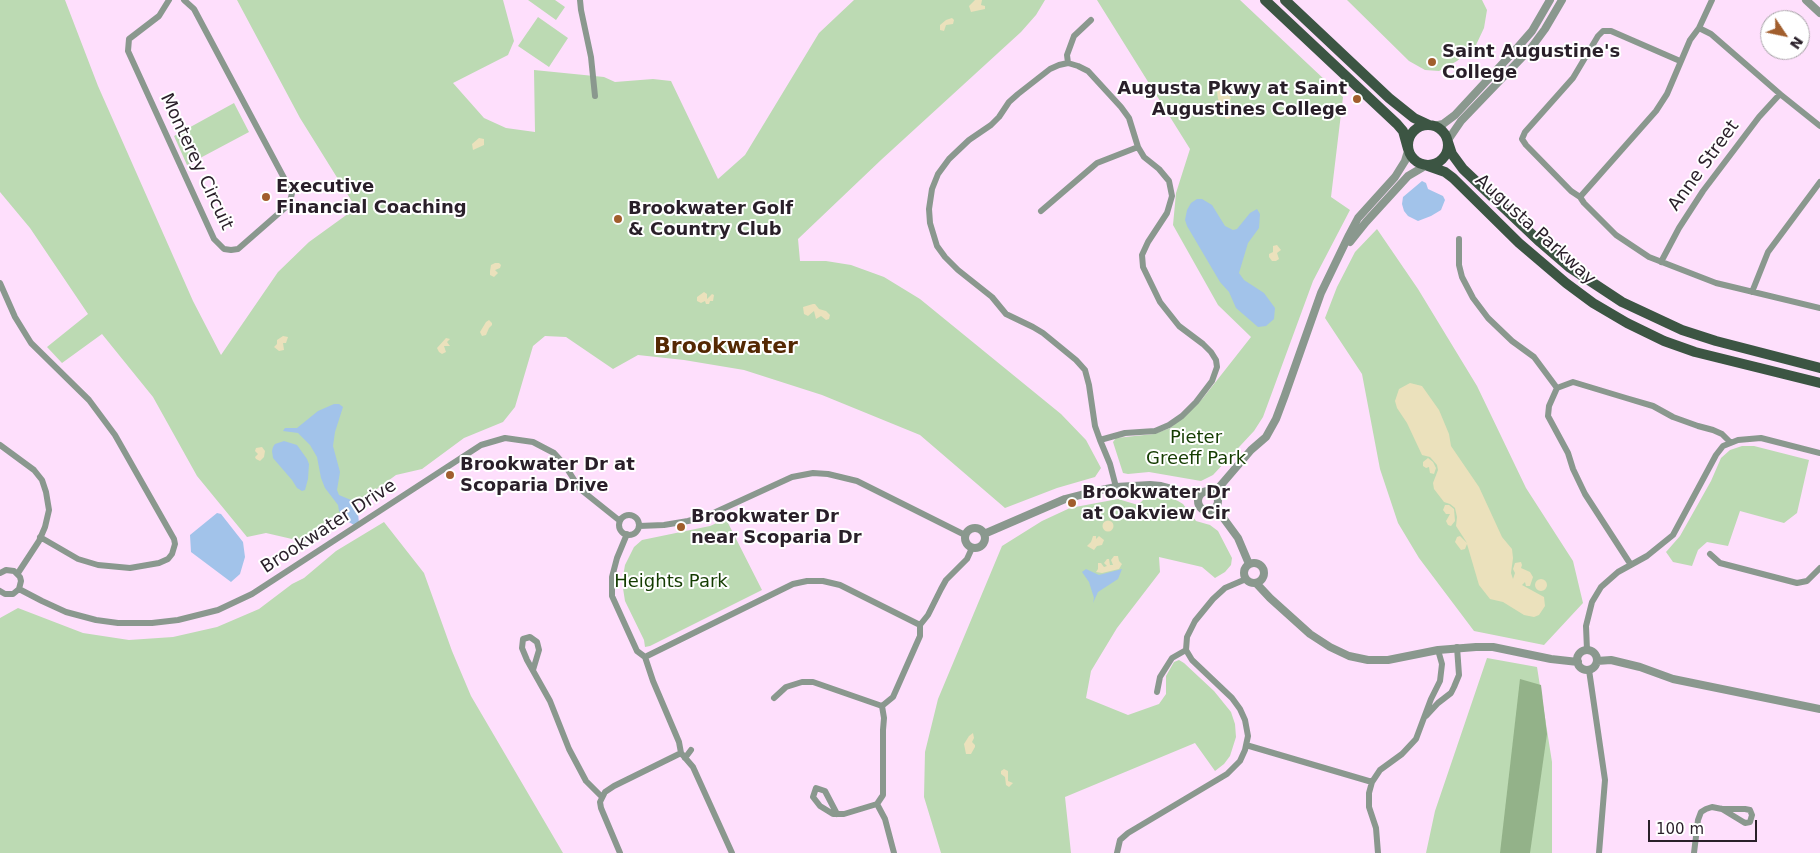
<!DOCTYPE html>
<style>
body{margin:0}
#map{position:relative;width:1820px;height:853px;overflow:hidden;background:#fedffc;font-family:"DejaVu Sans",sans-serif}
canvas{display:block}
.north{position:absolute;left:1760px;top:10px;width:50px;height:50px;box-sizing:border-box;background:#fff;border:1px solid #a9a5a9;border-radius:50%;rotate:124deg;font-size:14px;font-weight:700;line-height:20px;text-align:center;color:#291f29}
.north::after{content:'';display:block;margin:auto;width:18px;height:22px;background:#a15e2d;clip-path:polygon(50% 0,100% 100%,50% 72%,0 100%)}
.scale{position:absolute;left:1648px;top:820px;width:109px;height:22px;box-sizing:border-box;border:2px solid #291f29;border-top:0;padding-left:6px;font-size:15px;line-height:18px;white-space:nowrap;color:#291f29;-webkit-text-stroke:4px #fff;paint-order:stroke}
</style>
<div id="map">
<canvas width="1820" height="853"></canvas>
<div class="north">N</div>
<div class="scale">100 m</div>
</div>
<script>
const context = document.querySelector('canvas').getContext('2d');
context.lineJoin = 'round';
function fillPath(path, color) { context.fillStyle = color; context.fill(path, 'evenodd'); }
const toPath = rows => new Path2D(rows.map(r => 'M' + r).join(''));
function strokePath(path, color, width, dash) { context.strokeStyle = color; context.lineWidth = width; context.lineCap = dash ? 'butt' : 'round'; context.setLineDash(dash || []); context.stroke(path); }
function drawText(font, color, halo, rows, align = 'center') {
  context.font = font + ' "DejaVu Sans",sans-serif'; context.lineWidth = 4; context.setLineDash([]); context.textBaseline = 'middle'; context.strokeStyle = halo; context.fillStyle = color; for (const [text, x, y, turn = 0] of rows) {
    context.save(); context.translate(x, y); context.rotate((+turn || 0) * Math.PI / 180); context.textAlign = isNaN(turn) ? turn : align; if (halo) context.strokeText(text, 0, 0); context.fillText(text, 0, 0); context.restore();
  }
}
const green = toPath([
 [0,0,65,0,98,86,193,301,221,355,278,272,309,242,356,208,300,118,237,0,503,0,514,41,508,55,453,83,484,118,506,128,535,132,534,70,604,77,615,82,653,79,671,81,718,179,745,155,819,33,854,0,1045,0,1036,15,1021,32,881,160,798,239,800,261,826,261,851,265,884,277,920,299,1061,414,1086,440,1101,468,1095,477,1057,488,1005,508,920,435,822,395,744,370,684,360,638,355,613,369,566,337,545,336,533,346,515,407,503,422,464,438,422,469,396,475,305,542,266,533,247,537,197,476,153,397,102,334,62,363,47,347,88,314,30,228,0,192],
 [528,0,555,0,565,7,556,20],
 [1097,0,1240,0,1343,97,1331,197,1350,210,1313,281,1263,417,1254,431,1213,475,1201,481,1149,472,1128,474,1123,473,1113,442,1116,438,1154,434,1170,428,1186,415,1203,398,1251,337,1218,305,1173,225,1176,193,1190,149],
 [1347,0,1482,0,1487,10,1484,28,1476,45,1457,61,1439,71,1425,70,1409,61],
 [538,17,568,38,549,67,518,46],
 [234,103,249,132,187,165,174,136],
 [1377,229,1418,289,1477,386,1526,488,1573,561,1583,603,1544,645,1474,631,1419,558,1398,523,1380,469,1362,374,1325,318,1337,287,1355,252],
 [1742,446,1754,446,1809,460,1797,513,1784,523,1740,511,1728,546,1707,542,1698,550,1692,566,1673,562,1666,552,1680,536,1711,481,1721,458,1730,450],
 [1145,498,1171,498,1178,501,1183,504,1196,521,1210,525,1218,531,1232,558,1231,565,1225,572,1215,578,1202,567,1159,557,1160,572,1117,628,1091,671,1086,698,1128,715,1159,704,1166,694,1166,676,1174,662,1179,660,1184,663,1214,691,1231,712,1235,724,1236,737,1230,756,1224,764,1215,771,1195,743,1065,797,1071,853,941,853,924,797,925,752,938,699,1002,546,1042,521,1070,508,1118,499,1138,505],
 [726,519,762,590,650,646,645,647,644,640,625,601,622,582,625,565,634,547,642,540,710,526],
 [384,522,424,573,452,651,471,696,563,853,0,853,0,618,18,608,83,633,129,640,173,637,217,627,259,609,292,584,304,578,336,551],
 [1487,658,1537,667,1552,762,1552,853,1426,853,1435,811]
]);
const forest = toPath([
 [1520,679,1541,685,1547,734,1530,853,1500,853]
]);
const sand = toPath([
 [975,0,982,0,981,5,985,6,985,9,971,12,969,6],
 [952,18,954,20,953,24,946,25,944,31,940,30,940,25,946,20],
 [1219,89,1225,90,1231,98,1230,101,1226,104,1227,105,1230,104,1233,106,1233,111,1230,112,1231,117,1228,119,1225,118,1225,112,1218,99,1217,92],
 [479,138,484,139,484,145,473,150,472,144],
 [1277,245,1281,250,1277,253,1279,259,1276,261,1272,261,1269,257,1269,254,1273,252,1273,246],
 [495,263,499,263,501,265,500,268,495,270,498,273,494,277,490,275,490,271,491,265],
 [704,292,707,294,707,299,712,294,714,295,713,301,710,301,709,304,706,304,705,301,701,303,697,301,697,297],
 [813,304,815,304,819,309,826,311,830,315,829,319,826,320,821,316,816,319,814,311,808,316,804,314,803,307],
 [489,320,492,323,492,325,489,328,486,335,482,336,480,332,486,322],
 [283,336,288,337,286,343,283,343,284,350,279,351,274,347,277,344,277,340],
 [446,338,450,339,447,342,450,346,444,346,446,352,442,354,439,352,437,348],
 [1410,383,1422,386,1439,410,1449,434,1451,446,1479,487,1502,537,1512,549,1513,558,1511,573,1513,579,1515,573,1513,569,1515,563,1521,562,1522,565,1521,568,1530,572,1533,577,1530,586,1526,586,1525,582,1522,585,1544,597,1545,606,1539,615,1534,617,1524,615,1503,602,1490,599,1479,585,1467,544,1465,549,1461,550,1455,542,1457,537,1460,536,1467,543,1456,526,1457,517,1455,508,1450,504,1444,502,1434,489,1433,483,1438,470,1437,465,1430,457,1422,455,1407,423,1397,408,1395,401,1399,389],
 [256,448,262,447,265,451,264,457,260,461,256,459,255,457,258,454,255,451],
 [1428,458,1433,462,1436,468,1434,474,1430,473,1429,467,1426,468,1423,466,1423,462],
 [1445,505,1449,505,1454,509,1455,521,1451,526,1448,525,1446,521,1450,514,1446,514,1443,510],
 '1102.5 526a5.5 5.5 0 1 1 11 0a5.5 5.5 0 1 1-11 0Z',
 [1093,536,1096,536,1096,539,1099,536,1104,540,1102,545,1097,546,1094,550,1087,546,1091,542],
 [1114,556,1118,556,1119,561,1122,564,1119,569,1102,573,1096,572,1098,569,1098,563,1101,563,1104,567,1107,566,1104,563,1107,559,1109,559,1110,565,1113,565,1111,560],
 '1535 585a6 6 0 1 1 12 0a6 6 0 1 1-12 0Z',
 [973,733,974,738,972,742,975,745,975,747,971,754,966,754,964,744,969,736],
 [1004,769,1008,771,1008,781,1013,783,1009,787,1006,785,1005,777,1001,774,1001,771]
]);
const water = toPath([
 [1422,181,1426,183,1428,189,1443,196,1445,200,1441,210,1431,216,1418,221,1408,216,1404,211,1402,204,1403,197],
 [1197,199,1202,199,1212,205,1225,226,1233,230,1237,229,1250,213,1257,209,1260,214,1259,228,1248,243,1239,273,1244,280,1264,293,1275,308,1274,319,1266,326,1258,327,1236,308,1229,292,1220,282,1187,226,1185,220,1187,210,1191,203],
 [334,404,339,404,343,407,335,432,333,446,340,472,337,490,339,495,351,500,358,513,359,523,354,525,347,521,339,511,338,505,325,488,321,478,317,457,310,445,298,433,283,431,285,428,297,428,318,411],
 [284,441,297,445,307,459,309,464,308,479,305,490,302,491,297,488,292,480,273,458,272,451,273,447,275,444],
 [217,513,221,514,243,542,245,557,240,574,231,582,191,552,190,535],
 [1086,569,1099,575,1122,569,1118,579,1098,592,1093,603,1094,598,1089,582,1082,572]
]);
const minor = toPath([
 [169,0,159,16,129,39,128,51,214,239,224,249,231,250,238,249,286,207,290,202,292,193,194,9,184,0],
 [580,0,581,10,591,57,595,96],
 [1712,0,1699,28,1711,34,1780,94,1820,126],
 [1699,28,1690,40,1667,94,1656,111,1580,197,1584,203,1616,235,1649,257,1716,283,1820,308],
 [1068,63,1067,55,1074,36,1091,20],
 [1580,197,1571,191,1526,145,1522,139,1525,132,1573,78,1598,36,1603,31,1611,31,1680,61],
 [1041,211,1097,163,1138,147],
 [1459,239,1459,265,1462,277,1473,298,1488,318,1512,341,1534,357,1557,388],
 [1661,262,1679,228,1703,191,1759,117,1780,94],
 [0,283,15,317,31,343,89,400,115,435,174,539,175,544,172,554,168,559,159,563,130,568,98,565,78,559,40,537],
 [1752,292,1768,252,1820,182],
 [1100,440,1095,426,1089,385,1085,370,1076,360,1043,333,1033,327,1006,314,992,297,958,270,945,257,937,246,930,223,929,209,932,189,938,174,949,159,969,140,991,125,999,117,1009,102,1018,94,1050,69,1059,65,1068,63,1078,66,1088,71,1121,107,1129,118,1138,147,1144,157,1159,169,1169,181,1172,196,1167,213,1148,242,1142,255,1143,267,1160,302,1179,326,1203,344,1211,352,1216,360,1217,367,1212,381,1196,402,1182,416,1169,425,1155,431,1125,433,1100,440,1110,464,1116,487],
 [0,445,34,470,42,480,46,492,49,510,45,527,39,541,18,573],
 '619 525a10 10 0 1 1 20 0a10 10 0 1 1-20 0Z',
 [639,526,664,525,688,521,707,516,792,477,813,473,828,474,857,481,965,535],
 [627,534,617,558,612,577,612,596,637,651,645,657,653,681,679,742,681,753,693,767,732,853],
 [1710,554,1720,563,1797,583,1807,581,1820,568],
 [1631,565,1585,494,1573,469,1568,453,1548,416,1549,406,1557,388,1573,382,1626,398,1653,406,1673,417,1698,426,1713,430,1722,434,1730,442],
 [0,573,6,570,14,571,20,577,21,581,19,589,13,594,5,594,0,591],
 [19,589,42,601,66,612,96,620,118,623,152,623,178,620,218,610,252,594,481,445,505,438,533,442,554,453,564,464,580,489,620,521],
 [1587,650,1586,626,1592,602,1601,587,1618,572,1647,556,1673,535,1716,455,1723,446,1738,440,1761,438,1820,453],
 [645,657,793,584,807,581,823,581,840,585,920,625],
 [533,670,539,650,537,642,530,637,523,639,522,648,527,660,550,701,569,749,586,781,602,797],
 [1589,670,1605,780,1599,853],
 [1157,692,1160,677,1172,658,1186,650],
 [774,698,786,687,802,682,813,682,882,706],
 [1426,716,1438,703,1451,693,1454,687,1459,675,1457,647],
 [1246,745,1372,782],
 [685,758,691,750],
 [837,814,825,791,816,788,813,797,820,806,833,814,844,814,877,804],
 [620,853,601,808,600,802,605,792,614,786,681,753],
 [894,853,885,819,877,804,883,795,883,730,884,718,882,706,893,697,920,636,920,625,928,615,941,589,946,580,967,559,972,548],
 [1117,853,1120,840,1128,833,1227,774,1240,761,1245,750,1248,736,1245,720,1240,709,1232,698,1192,660,1186,650,1187,637,1195,621,1213,599,1225,588,1246,579],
 [1378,853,1376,828,1369,807,1369,793,1372,782,1380,770,1402,754,1416,739,1431,699,1440,681,1442,664,1438,650],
 [1694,853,1698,820,1701,812,1706,809,1712,807,1722,809,1745,809,1750,810,1752,815,1750,822,1745,823,1722,809]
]);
const tertiary = toPath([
 [1806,0,1820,13],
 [1434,126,1443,124,1455,115,1518,47,1532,31,1550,0],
 [1448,140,1461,121,1531,48,1545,29,1562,0],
 [1350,242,1366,222,1408,176,1425,166],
 '1198 501a10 10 0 1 1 20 0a10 10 0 1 1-20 0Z',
 [1215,492,1251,450,1266,437,1276,419,1285,395,1321,293,1349,235,1358,218,1395,177,1405,161,1408,151],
 [1216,508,1238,538,1249,564],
 '965 538a10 10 0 1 1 20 0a10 10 0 1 1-20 0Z',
 [984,534,1065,499,1092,492,1116,487,1150,485,1161,486,1199,496],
 '1244 573a10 10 0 1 1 20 0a10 10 0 1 1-20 0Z',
 [1256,583,1270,598,1310,634,1330,647,1349,656,1368,660,1388,660,1438,650,1476,647,1493,647,1551,659,1578,662],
 '1577 660a10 10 0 1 1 20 0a10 10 0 1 1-20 0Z',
 [1597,661,1611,660,1640,667,1673,679,1820,709]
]);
const primary = toPath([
 [1265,0,1397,124,1403,131,1408,149],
 [1285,0,1389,98,1414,118,1429,125],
 '1408 145a20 20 0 1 1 40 0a20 20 0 1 1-40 0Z',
 [1448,142,1452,154,1463,169,1540,242,1569,267,1622,302,1682,330,1716,341,1820,368],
 [1428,166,1445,172,1453,178,1519,243,1566,283,1593,303,1627,323,1664,341,1695,352,1820,383]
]);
const markers = [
 [1432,62,5,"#a15e2d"],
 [1357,99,5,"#a15e2d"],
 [266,197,5,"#a15e2d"],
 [618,219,5,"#a15e2d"],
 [450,475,5,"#a15e2d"],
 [1072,503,5,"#a15e2d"],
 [681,527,5,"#a15e2d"]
];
const poiNames = [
 ["Saint Augustine's",1442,52],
 ["College",1442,73],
 ["Augusta Pkwy at Saint",1347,89,"right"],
 ["Augustines College",1347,110,"right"],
 ["Executive",276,187],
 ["Financial Coaching",276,208],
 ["Brookwater Golf",628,209],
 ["& Country Club",628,230],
 ["Brookwater Dr at",460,465],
 ["Scoparia Drive",460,486],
 ["Brookwater Dr",1082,493],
 ["at Oakview Cir",1082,514],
 ["Brookwater Dr",691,517],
 ["near Scoparia Dr",691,538]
];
const streetNames = [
 ["Monterey Circuit",196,162,65],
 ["Anne Street",1704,166,-54],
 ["Augusta Parkway",1535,230,42],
 ["Brookwater Drive",329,527,-33]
];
const parkNames = [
 ["Pieter",1196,438],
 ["Greeff Park",1196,459],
 ["Heights Park",671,582]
];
const districtNames = [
 ["Brookwater",726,347]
];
fillPath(green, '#bcdab3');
fillPath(forest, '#93b289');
fillPath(sand, '#ebe1bc');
fillPath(water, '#a2c3ea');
strokePath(minor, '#8a988e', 6);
strokePath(tertiary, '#8a988e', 8);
strokePath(primary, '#3c5543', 10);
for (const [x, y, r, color] of markers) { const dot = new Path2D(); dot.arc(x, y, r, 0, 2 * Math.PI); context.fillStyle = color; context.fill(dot); strokePath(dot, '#fff', 2); }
drawText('bold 18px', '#291f29', '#fff', poiNames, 'left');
drawText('18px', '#291f29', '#fff', streetNames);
drawText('18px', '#143c01', '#fff', parkNames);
drawText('bold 22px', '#542803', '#fff', districtNames);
</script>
